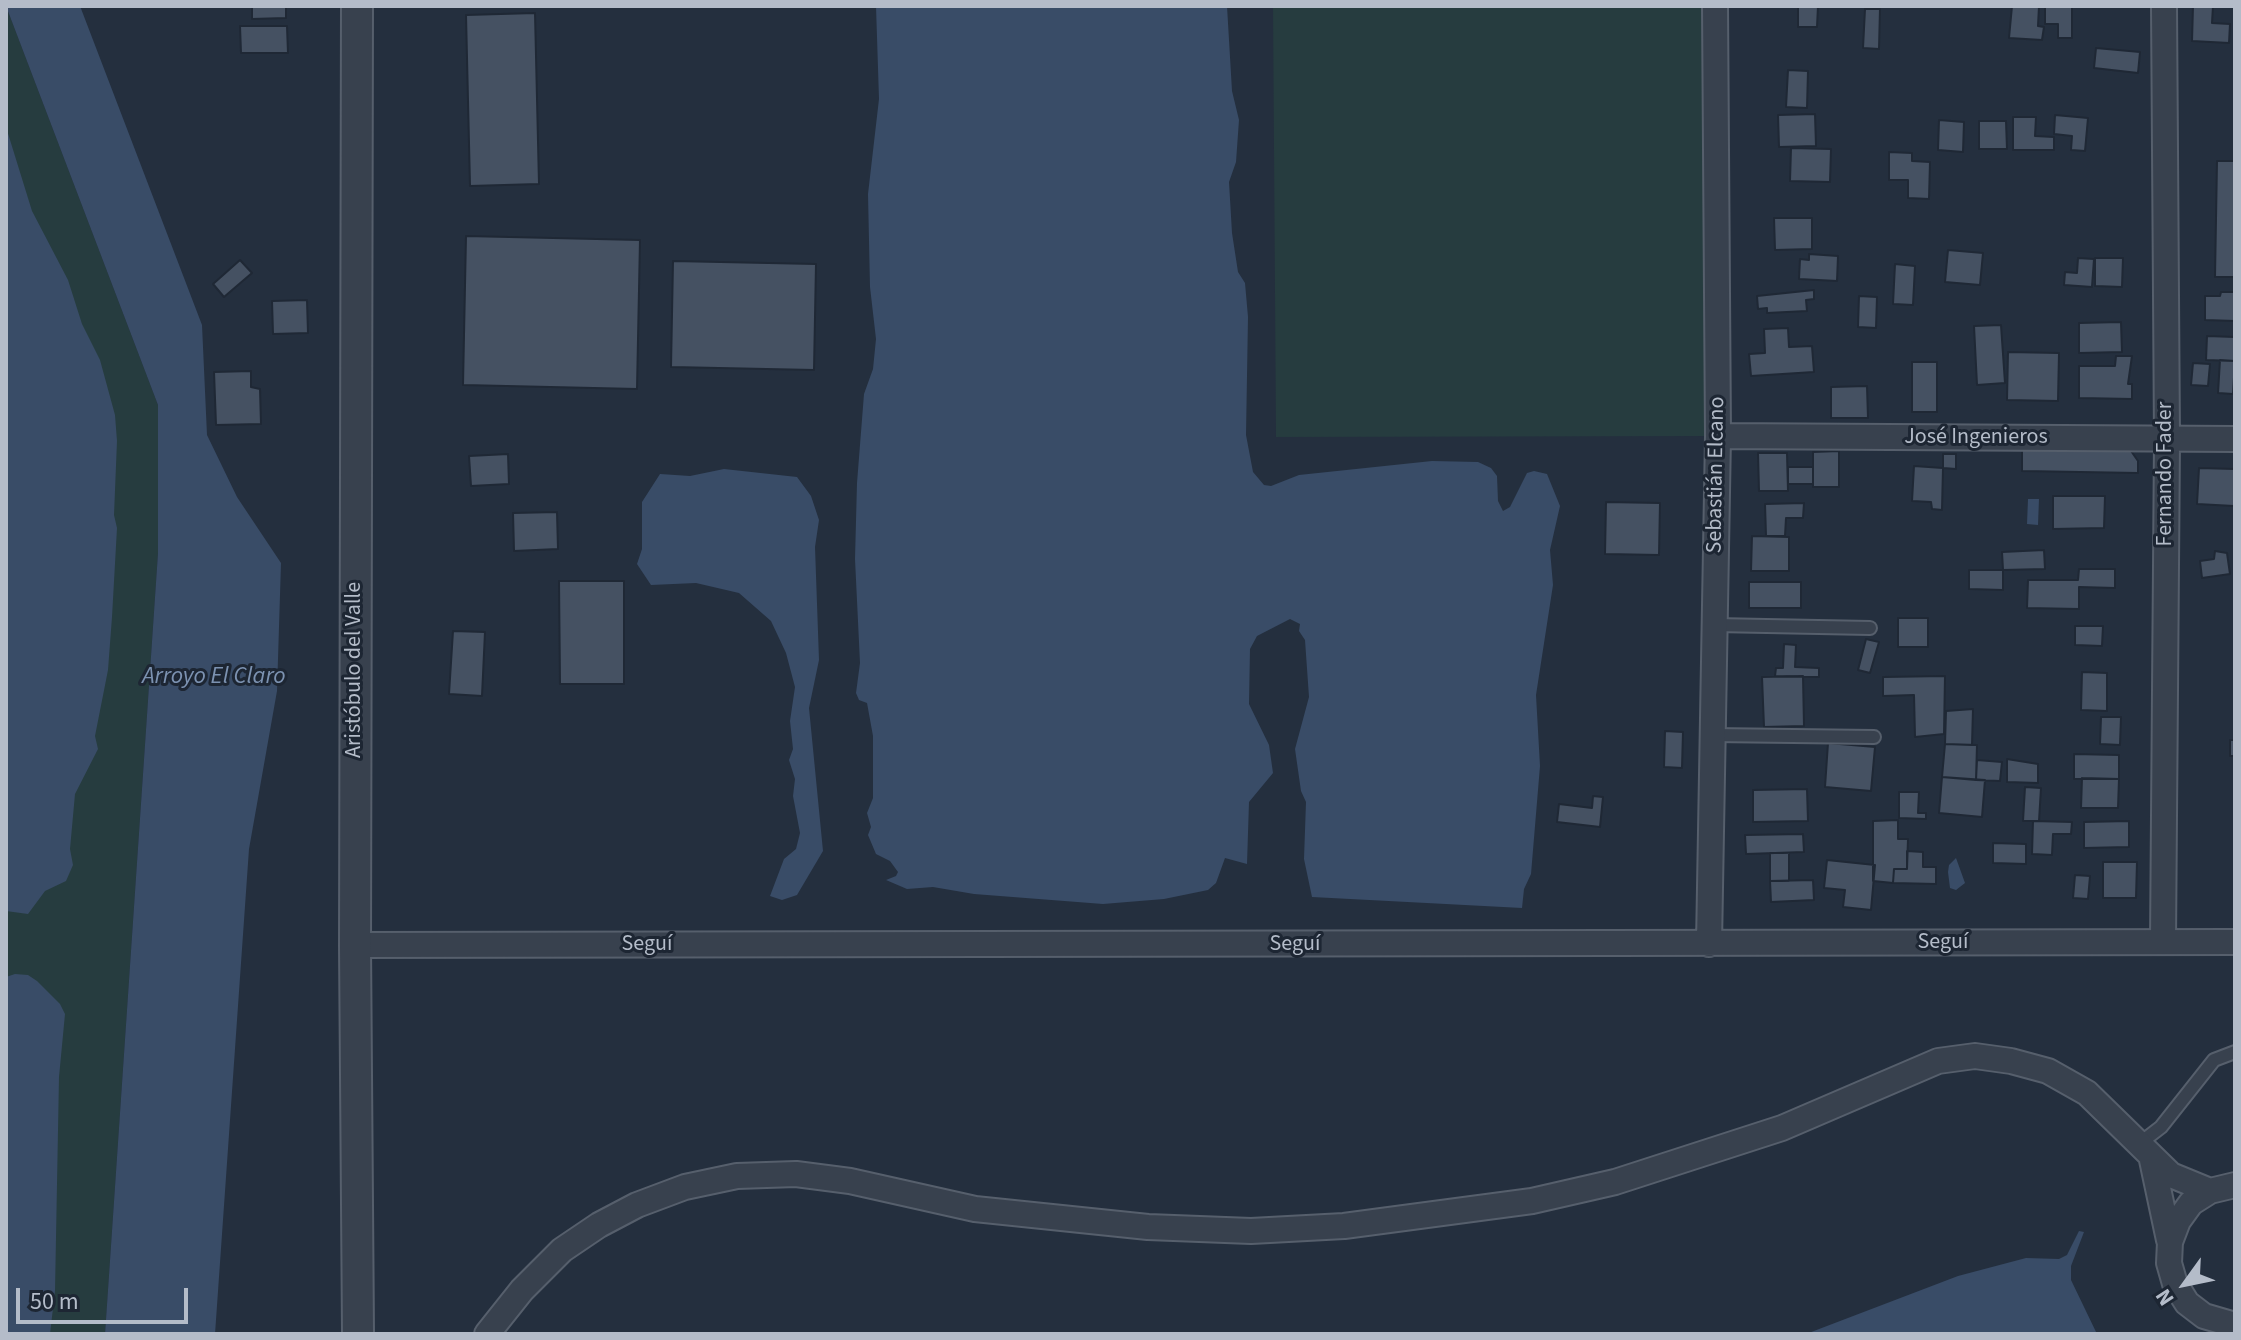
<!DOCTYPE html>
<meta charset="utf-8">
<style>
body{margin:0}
#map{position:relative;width:2241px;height:1340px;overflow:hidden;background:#242f3e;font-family:"Source Sans 3",sans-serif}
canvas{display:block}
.frame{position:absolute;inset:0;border:8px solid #b4bcc9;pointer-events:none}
.north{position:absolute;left:2145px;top:1244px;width:80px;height:80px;-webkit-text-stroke:6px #1d2633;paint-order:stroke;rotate:237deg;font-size:22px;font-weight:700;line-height:32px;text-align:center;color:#b4bcc9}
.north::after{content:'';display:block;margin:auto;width:28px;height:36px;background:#b4bcc9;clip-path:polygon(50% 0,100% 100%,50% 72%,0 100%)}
.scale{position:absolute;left:16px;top:1288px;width:172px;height:36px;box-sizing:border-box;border:4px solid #b4bcc9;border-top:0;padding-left:10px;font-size:24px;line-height:28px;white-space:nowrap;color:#b4bcc9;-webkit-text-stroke:6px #1d2633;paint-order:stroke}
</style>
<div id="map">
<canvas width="2241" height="1340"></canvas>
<div class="frame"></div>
<div class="north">N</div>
<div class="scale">50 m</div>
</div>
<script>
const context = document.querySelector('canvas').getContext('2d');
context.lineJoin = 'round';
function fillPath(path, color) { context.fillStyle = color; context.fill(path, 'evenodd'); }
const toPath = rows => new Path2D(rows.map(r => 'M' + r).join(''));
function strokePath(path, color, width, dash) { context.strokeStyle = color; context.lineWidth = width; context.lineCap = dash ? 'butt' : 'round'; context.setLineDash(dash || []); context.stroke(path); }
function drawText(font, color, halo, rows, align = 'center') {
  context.font = font + ' "Source Sans 3",sans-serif'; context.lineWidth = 6; context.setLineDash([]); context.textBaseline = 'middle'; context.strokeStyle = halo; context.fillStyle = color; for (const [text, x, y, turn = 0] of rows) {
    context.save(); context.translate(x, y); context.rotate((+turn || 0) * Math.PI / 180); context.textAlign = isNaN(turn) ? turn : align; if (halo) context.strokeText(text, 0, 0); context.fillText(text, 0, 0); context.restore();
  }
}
const green = toPath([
 [6,6,158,405,158,553,105,1334,6,1334],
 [1273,6,1715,6,1718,436,1276,437]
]);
const water = toPath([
 [6,6,80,6,202,325,207,435,237,497,281,563,277,691,249,849,215,1334,105,1334,158,553,158,405],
 [876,6,1227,6,1232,91,1239,120,1236,162,1229,182,1232,233,1238,272,1245,283,1248,317,1246,435,1253,472,1264,485,1271,486,1299,475,1432,461,1478,462,1491,468,1497,476,1498,501,1503,511,1510,507,1527,473,1534,471,1547,474,1560,506,1550,550,1553,585,1536,695,1540,766,1531,874,1524,889,1522,908,1312,897,1304,859,1306,802,1301,791,1295,749,1309,697,1305,640,1299,631,1300,624,1290,619,1257,636,1250,649,1249,704,1269,745,1273,773,1249,802,1247,864,1225,858,1216,883,1208,890,1164,899,1103,904,974,894,933,887,907,889,886,880,896,876,898,872,890,861,876,854,868,835,871,827,867,813,873,798,873,736,867,703,859,700,856,693,860,663,855,559,857,483,864,394,873,369,876,339,870,287,868,194,879,99],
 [6,127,32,211,68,280,82,324,100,360,115,415,117,441,114,515,117,528,112,617,108,670,95,736,98,749,75,794,70,849,73,865,66,881,45,891,28,914,6,911],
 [724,469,797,477,811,496,819,520,815,547,819,660,809,708,823,851,797,895,782,900,770,896,784,859,796,849,800,833,793,796,795,779,789,760,793,749,790,721,795,687,786,653,771,621,739,593,696,583,651,585,637,564,642,549,642,502,660,474,690,476],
 [2028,499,2039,499,2038,525,2027,524],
 [1956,858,1965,883,1956,890,1950,888,1948,872,1949,865],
 [15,974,28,975,37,981,60,1004,65,1014,59,1077,55,1291,50,1334,6,1334,6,977],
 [2079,1231,2084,1232,2071,1266,2071,1280,2097,1334,1806,1334,1958,1276,2026,1258,2059,1259,2067,1255]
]);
const building = toPath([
 [252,6,286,6,286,18,252,19,252,6],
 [1798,6,1818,6,1817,27,1798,27,1798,6],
 [2012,6,2039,6,2038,26,2044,27,2042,40,2009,38,2012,6],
 [2045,6,2072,6,2072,38,2058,38,2058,24,2045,24,2045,6],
 [2193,6,2213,6,2212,23,2230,24,2229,43,2192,41,2193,6],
 [1865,9,1880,9,1879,49,1863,48,1865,9],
 [535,13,539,184,470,186,466,15,535,13],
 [240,26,287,26,288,53,241,53,240,26],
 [2096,48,2140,52,2138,73,2094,68,2096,48],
 [1788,70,1808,71,1807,108,1786,107,1788,70],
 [1815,114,1816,146,1779,147,1778,115,1815,114],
 [2055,115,2088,118,2085,151,2071,150,2072,136,2054,134,2055,115],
 [2013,117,2036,117,2035,136,2054,137,2054,150,2013,150,2013,117],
 [1939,120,1964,122,1963,152,1938,150,1939,120],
 [1979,121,2006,121,2007,149,1979,149,1979,121],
 [1791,148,1831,149,1830,182,1790,181,1791,148],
 [1889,152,1912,153,1912,161,1930,162,1929,199,1908,198,1908,180,1889,180,1889,152],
 [2217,161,2235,161,2235,277,2215,277,2217,161],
 [1774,218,1812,218,1812,249,1775,250,1774,218],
 [466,236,640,240,637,389,463,385,466,236],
 [1948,250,1983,253,1980,285,1945,282,1948,250],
 [1809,254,1838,256,1837,281,1799,279,1800,259,1809,260,1809,254],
 [2078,258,2094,259,2092,287,2064,285,2065,272,2077,273,2078,258],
 [2095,258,2123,258,2122,287,2095,286,2095,258],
 [240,260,252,273,224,297,213,284,240,260],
 [673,261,816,264,814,370,671,367,673,261],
 [1895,264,1915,266,1913,305,1893,304,1895,264],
 [1814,290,1814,299,1806,300,1807,311,1767,313,1767,308,1758,309,1757,296,1814,290],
 [2221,292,2235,292,2235,321,2205,320,2205,296,2220,296,2221,292],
 [1859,296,1877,297,1876,328,1858,327,1859,296],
 [307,300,308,333,273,334,272,301,307,300],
 [2121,322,2122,352,2079,353,2079,323,2121,322],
 [2001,325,2005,383,1977,385,1974,326,2001,325],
 [1788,328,1789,347,1812,346,1814,372,1751,376,1749,354,1765,353,1764,329,1788,328],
 [2207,336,2235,337,2235,361,2206,360,2207,336],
 [2008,352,2059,353,2058,401,2007,400,2008,352],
 [2116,356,2132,356,2128,384,2132,384,2132,399,2079,398,2079,366,2115,366,2116,356],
 [2220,360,2235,361,2233,394,2218,393,2220,360],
 [1912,362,1937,362,1937,412,1912,412,1912,362],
 [2193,363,2210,364,2208,386,2191,385,2193,363],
 [251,371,251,387,260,389,261,424,216,425,214,372,251,371],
 [1867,386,1868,418,1831,418,1831,387,1867,386],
 [2022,447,2129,448,2138,461,2138,473,2022,471,2022,447],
 [1839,451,1839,487,1813,487,1813,452,1839,451],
 [1758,453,1787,453,1788,491,1759,491,1758,453],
 [508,454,509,484,471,486,469,456,508,454],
 [1943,454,1956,454,1956,469,1943,468,1943,454],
 [1914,466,1943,468,1942,510,1932,509,1931,502,1912,501,1914,466],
 [1788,467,1813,467,1813,484,1788,484,1788,467],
 [2199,468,2235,469,2234,506,2197,504,2199,468],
 [2053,496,2105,496,2104,528,2053,529,2053,496],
 [1606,502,1660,503,1659,555,1605,554,1606,502],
 [1804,503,1803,518,1786,518,1785,536,1766,536,1765,504,1804,503],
 [557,512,558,549,514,551,513,513,557,512],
 [1752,536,1789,537,1789,571,1751,571,1752,536],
 [2044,550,2045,569,2003,570,2002,552,2044,550],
 [2215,551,2227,553,2230,574,2202,578,2200,561,2214,559,2215,551],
 [2079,569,2115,569,2115,588,2079,587,2079,609,2027,608,2028,580,2078,580,2079,569],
 [1969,570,2003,570,2003,590,1969,589,1969,570],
 [559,581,624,581,624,684,560,684,559,581],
 [1749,582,1801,582,1801,608,1749,608,1749,582],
 [1898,618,1928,618,1928,647,1898,647,1898,618],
 [2075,626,2103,626,2102,646,2075,645,2075,626],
 [453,631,485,632,482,696,449,694,453,631],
 [1866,639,1879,642,1870,673,1858,670,1866,639],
 [1784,644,1796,645,1795,667,1819,668,1819,677,1775,676,1776,668,1783,668,1784,644],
 [2082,672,2107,673,2107,711,2081,710,2082,672],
 [1803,676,1804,726,1764,727,1762,677,1803,676],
 [1945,676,1944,734,1915,737,1914,695,1883,696,1883,677,1945,676],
 [1973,709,1972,745,1945,744,1946,711,1973,709],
 [2101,717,2121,717,2120,745,2100,744,2101,717],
 [1665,731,1683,732,1682,768,1664,767,1665,731],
 [2230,740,2235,740,2235,756,2230,756,2230,740],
 [1828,743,1875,747,1871,791,1825,787,1828,743],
 [1945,744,1977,745,1976,780,1942,777,1945,744],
 [2074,754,2119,755,2119,779,2074,779,2074,754],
 [2007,759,2038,764,2038,783,2007,782,2007,759],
 [1977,760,2002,762,2000,781,1976,780,1977,760],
 [1942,777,1985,780,1982,817,1939,813,1942,777],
 [2082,778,2119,779,2118,808,2081,808,2082,778],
 [2025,787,2041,788,2039,821,2023,821,2025,787],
 [1807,789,1808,821,1753,822,1753,790,1807,789],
 [1899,792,1919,792,1918,813,1926,813,1926,819,1899,818,1899,792],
 [1593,796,1603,797,1600,827,1557,822,1559,804,1592,808,1593,796],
 [1898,820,1898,839,1908,839,1907,869,1894,869,1893,883,1873,881,1873,821,1898,820],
 [2033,821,2072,822,2071,834,2053,834,2052,855,2032,854,2033,821],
 [2129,821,2129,847,2084,848,2084,822,2129,821],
 [1803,834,1804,852,1746,854,1745,835,1803,834],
 [1993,843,2026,844,2026,864,1993,863,1993,843],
 [1907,851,1923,852,1923,867,1936,867,1936,884,1893,883,1894,869,1907,869,1907,851],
 [1770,853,1789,853,1789,881,1770,881,1770,853],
 [1827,860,1875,865,1871,910,1843,907,1845,890,1824,888,1827,860],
 [2103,862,2137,862,2136,898,2103,898,2103,862],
 [2075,875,2090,876,2088,899,2073,898,2075,875],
 [1813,880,1814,900,1771,902,1770,881,1813,880]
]);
const service = toPath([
 [1715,625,1870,628],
 [1712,735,1874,737],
 [2139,1144,2161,1127,2214,1060,2235,1052]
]);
const minor = toPath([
 [1718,436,2235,439],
 [2163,941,2167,440,2164,6],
 [1709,944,1718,436,1715,6],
 [355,945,2235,942],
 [2152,1160,2169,1240],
 [2235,1185,2210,1191,2191,1203,2178,1221,2170,1242,2169,1263,2175,1284,2187,1303,2204,1316,2235,1325],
 [487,1334,522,1290,562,1250,599,1225,637,1205,685,1187,737,1176,796,1174,850,1181,975,1209,1148,1227,1251,1231,1344,1226,1532,1201,1615,1182,1782,1128,1938,1061,1975,1056,2011,1061,2048,1071,2087,1093,2171,1175,2210,1191]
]);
const tertiary = toPath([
 [357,6,355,945,358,1334]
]);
const streetNames = [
 ["José Ingenieros",1976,438],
 ["Fernando Fader",2166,474,-90],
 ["Sebastián Elcano",1717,475,-89],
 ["Aristóbulo del Valle",355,670,-90],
 ["Seguí",1943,943],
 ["Seguí",647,945],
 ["Seguí",1295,945]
];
const waterNames = [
 ["Arroyo El Claro",214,678]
];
fillPath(green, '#263c3f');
fillPath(water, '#394c67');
fillPath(building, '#455162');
strokePath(building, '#1f2835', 2);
strokePath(service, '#565f6c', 16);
strokePath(minor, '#565f6c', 28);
strokePath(tertiary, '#565f6c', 34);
strokePath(service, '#38414e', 12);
strokePath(minor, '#38414e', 24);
strokePath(tertiary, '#38414e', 30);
drawText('22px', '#b4bcc9', '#1d2633', streetNames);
drawText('italic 24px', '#7c92b1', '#1d2633', waterNames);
</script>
